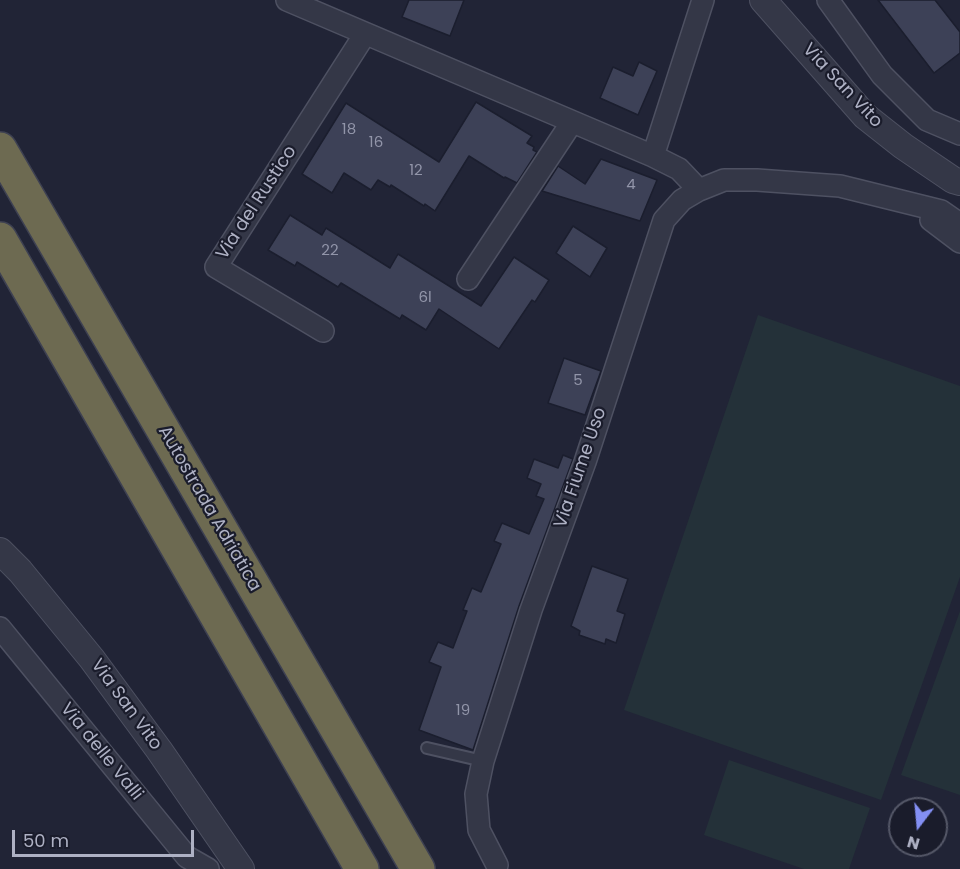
<!DOCTYPE html>
<style>
body{margin:0}
#map{position:relative;width:960px;height:869px;overflow:hidden;background:#212436;font-family:Poppins,sans-serif}
canvas{display:block}
.north{position:absolute;left:888px;top:797px;width:60px;height:60px;box-sizing:border-box;background:#1a1c2b;border:2px solid #555868;border-radius:50%;rotate:196deg;font-size:16px;font-weight:700;line-height:24px;text-align:center;color:#aeb1c4}
.north::after{content:'';display:block;margin:auto;width:21px;height:27px;background:#838ff4;clip-path:polygon(50% 0,100% 100%,50% 72%,0 100%)}
.scale{position:absolute;left:12px;top:830px;width:182px;height:27px;box-sizing:border-box;border:3px solid #aeb1c4;border-top:0;padding-left:8px;font-size:18px;line-height:21px;white-space:nowrap;color:#aeb1c4;-webkit-text-stroke:4px #1a1c2b;paint-order:stroke}
</style>
<div id="map">
<canvas width="960" height="869"></canvas>
<div class="north">N</div>
<div class="scale">50 m</div>
</div>
<script>
const context = document.querySelector('canvas').getContext('2d');
context.lineJoin = 'round';
function fillPath(path, color) { context.fillStyle = color; context.fill(path, 'evenodd'); }
const toPath = rows => new Path2D(rows.map(r => 'M' + r).join(''));
function strokePath(path, color, width, dash) { context.strokeStyle = color; context.lineWidth = width; context.lineCap = dash ? 'butt' : 'round'; context.setLineDash(dash || []); context.stroke(path); }
function drawText(font, color, halo, rows, align = 'center') {
  context.font = font + ' Poppins,sans-serif'; context.lineWidth = 4.5; context.setLineDash([]); context.textBaseline = 'middle'; context.strokeStyle = halo; context.fillStyle = color; for (const [text, x, y, turn = 0] of rows) {
    context.save(); context.translate(x, y); context.rotate((+turn || 0) * Math.PI / 180); context.textAlign = isNaN(turn) ? turn : align; if (halo) context.strokeText(text, 0, 0); context.fillText(text, 0, 0); context.restore();
  }
}
const green = toPath([
 [758,315,960,386,960,577,881,800,624,710],
 [960,611,960,795,901,775],
 [729,760,870,808,849,869,804,869,704,835]
]);
const building = toPath([
 [409,0,464,0,450,36,402,17,409,0],
 [878,0,935,0,960,32,960,53,934,73,878,0],
 [639,62,657,71,638,115,600,98,613,67,633,76,639,62],
 [476,102,532,136,527,143,534,147,533,150,537,152,517,183,505,177,504,178,469,156,435,211,425,204,424,206,391,185,390,187,378,180,371,190,344,173,332,193,302,174,346,103,439,162,476,102],
 [601,159,657,180,640,221,542,191,558,166,585,184,601,159],
 [290,215,322,235,326,228,390,268,398,254,481,306,514,257,549,280,535,302,532,300,499,349,439,309,426,330,402,315,400,319,341,283,338,287,297,262,295,266,268,250,290,215],
 [573,226,607,248,590,277,556,253,573,226],
 [564,358,601,371,585,415,548,403,564,358],
 [563,455,573,459,519,606,473,750,419,730,441,667,429,662,438,642,453,648,467,611,463,610,472,588,481,592,501,544,494,541,502,523,529,534,544,499,536,496,541,484,527,478,534,459,558,468,563,455],
 [592,566,628,579,617,611,625,614,616,643,606,639,605,644,579,635,580,631,571,626,592,566]
]);
const service = toPath([
 [427,748,483,761]
]);
const minor = toPath([
 [287,0,653,156,679,169,699,190],
 [828,0,882,75,927,120,960,134],
 [653,156,703,0],
 [931,220,960,242],
 [468,279,572,122],
 [323,331,216,267,365,34],
 [0,628,187,857,208,869],
 [497,865,479,830,476,794,483,761,531,610,585,462,664,220,682,200,699,190,724,180,757,180,840,186,941,211,960,224]
]);
const tertiary = toPath([
 [763,0,865,116,903,146,953,180,960,182],
 [0,551,20,571,92,659,159,750,241,869]
]);
const motorway = toPath([
 [0,149,418,869],
 [0,239,362,869]
]);
const numberNames = [
 ["18",349,130],
 ["16",376,143],
 ["12",416,171],
 ["4",631,185],
 ["22",330,251],
 ["6l",425,298],
 ["5",578,381],
 ["19",463,711]
];
const streetNames = [
 ["Via San Vito",842,86,47],
 ["Via del Rustico",257,203,-57],
 ["Via Fiume Uso",581,468,-71],
 ["Autostrada Adriatica",209,509,60],
 ["Via San Vito",126,705,54],
 ["Via delle Valli",101,752,51]
];
fillPath(green, '#243139');
fillPath(building, '#3d4157');
strokePath(building, '#1b1e2e', 1.5);
strokePath(service, '#4e5162', 14);
strokePath(minor, '#4e5162', 24);
strokePath(tertiary, '#4e5162', 28);
strokePath(motorway, '#3e4152', 36);
strokePath(service, '#343747', 10);
strokePath(minor, '#343747', 21);
strokePath(tertiary, '#343747', 26);
strokePath(motorway, '#6d6a51', 33);
drawText('15px', '#9295a9', null, numberNames);
drawText('18px', '#aeb1c4', '#1a1c2b', streetNames);
</script>
